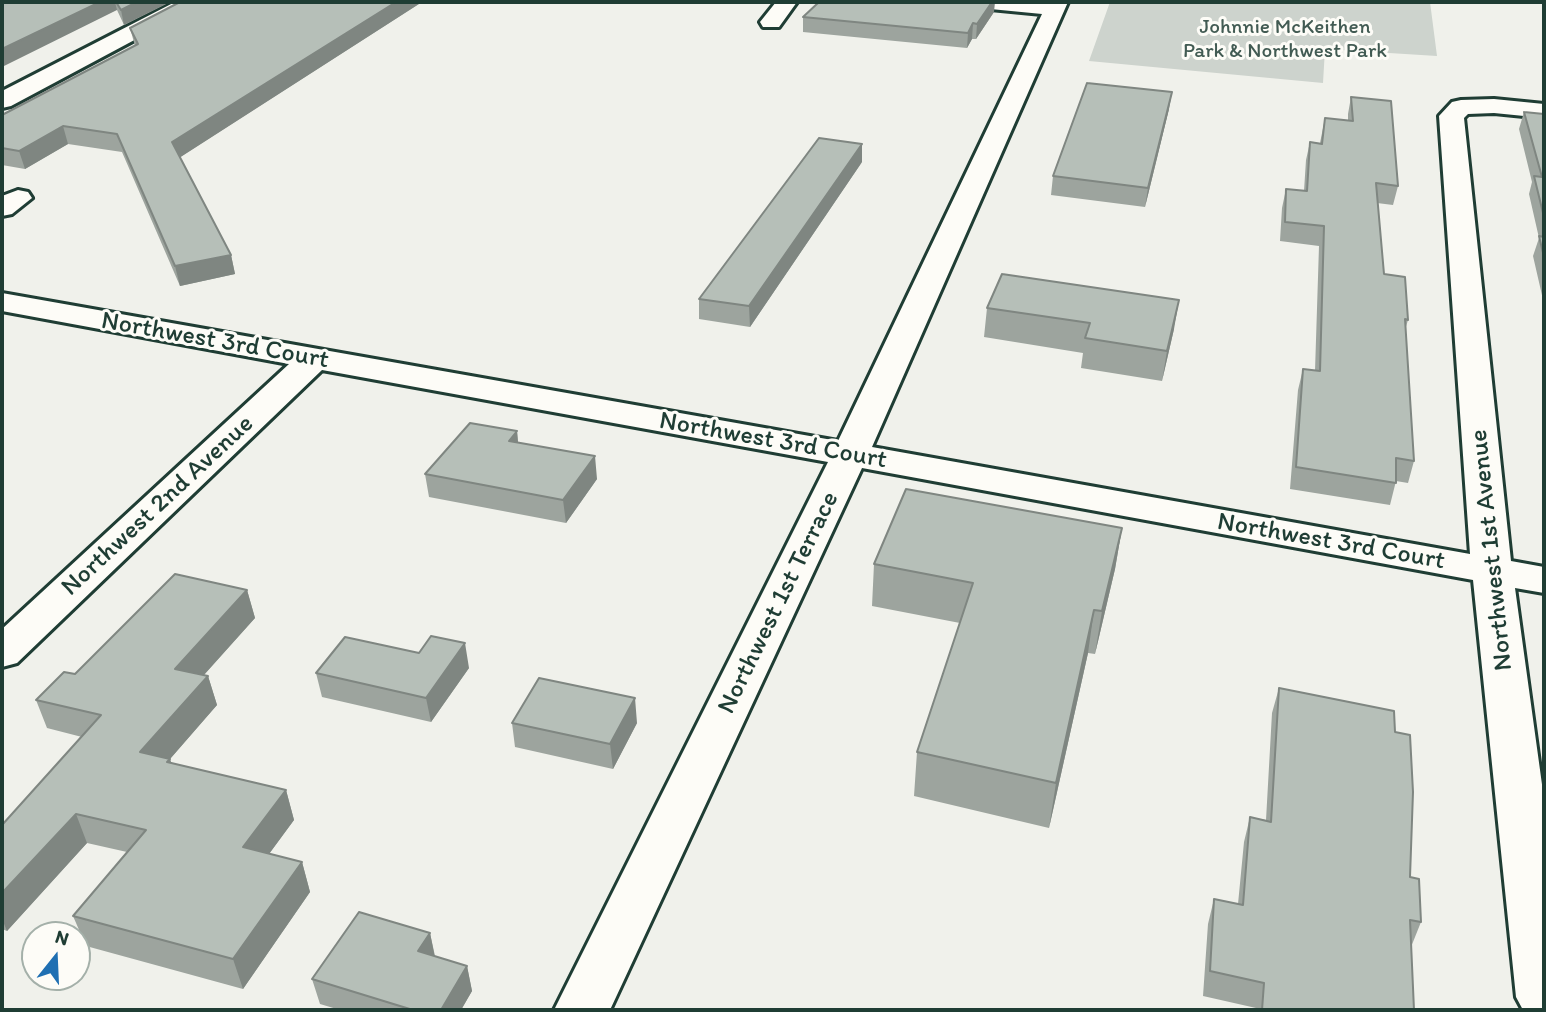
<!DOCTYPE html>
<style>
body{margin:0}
#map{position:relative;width:1546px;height:1012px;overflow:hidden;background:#f0f1eb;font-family:Itim,sans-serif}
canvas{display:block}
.frame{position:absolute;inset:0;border:4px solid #1f3d34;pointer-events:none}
.north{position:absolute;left:21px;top:921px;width:70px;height:70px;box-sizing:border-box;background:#fdfcf7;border:2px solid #a4b0a9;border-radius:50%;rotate:18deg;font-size:19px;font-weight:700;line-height:28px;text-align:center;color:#1f3d34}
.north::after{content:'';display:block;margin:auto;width:24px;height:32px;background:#1f6fb2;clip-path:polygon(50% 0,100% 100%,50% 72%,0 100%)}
</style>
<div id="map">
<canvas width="1546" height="1012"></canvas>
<div class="frame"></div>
<div class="north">N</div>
</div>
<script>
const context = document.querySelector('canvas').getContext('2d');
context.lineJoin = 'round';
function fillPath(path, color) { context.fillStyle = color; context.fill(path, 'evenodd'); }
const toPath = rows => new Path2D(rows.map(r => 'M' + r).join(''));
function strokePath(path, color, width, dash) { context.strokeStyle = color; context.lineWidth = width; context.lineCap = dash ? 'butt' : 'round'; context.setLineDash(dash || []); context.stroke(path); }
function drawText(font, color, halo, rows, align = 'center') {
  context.font = font + ' Itim,sans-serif'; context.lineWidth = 6; context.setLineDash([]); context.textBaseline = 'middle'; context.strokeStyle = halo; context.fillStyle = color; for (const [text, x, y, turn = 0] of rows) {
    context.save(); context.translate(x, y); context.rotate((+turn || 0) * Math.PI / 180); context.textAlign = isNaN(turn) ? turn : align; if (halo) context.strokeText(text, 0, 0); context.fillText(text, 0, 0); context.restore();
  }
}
const green = toPath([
 [1110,2,1430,2,1437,56,1325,49,1323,83,1089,61]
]);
const minor = toPath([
 [175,2,201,2,198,6,11,106,2,108,2,91,175,2],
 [776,2,797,2,779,27,763,27,760,22,776,2],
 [970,2,1068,2,872,447,1470,554,1439,116,1452,102,1461,100,1494,99,1544,104,1544,118,1494,113,1468,114,1464,118,1511,561,1544,567,1544,593,1515,588,1544,799,1544,1010,1523,1010,1516,997,1473,580,862,468,610,1010,554,1010,828,462,322,370,17,663,2,667,2,629,289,364,2,311,2,293,838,441,1042,14,980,8,973,6,970,2],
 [18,190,28,192,32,198,12,214,2,216,2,196,18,190]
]);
const wall = toPath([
 [2,2,170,2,124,25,117,10],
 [180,2,422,2,180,157,231,255,235,274,180,286,122,152,68,144,25,169,2,165,2,115,135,46,130,28],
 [994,12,976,39,972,39,967,48,803,32,803,17],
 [1351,97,1398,186,1393,205,1377,203,1384,274,1408,320,1405,330,1414,461,1408,483,1396,481,1390,505,1290,489,1298,390,1303,369,1315,371,1319,246,1280,241,1282,208,1286,189,1304,191,1306,160,1310,142,1320,143,1325,118,1348,121,1348,114],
 [1169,109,1145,207,1051,195,1053,176],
 [1524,112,1544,114,1544,304,1533,256,1539,238,1529,194,1532,182,1519,129],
 [862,162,750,327,699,319,699,299],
 [987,308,1174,329,1162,381,1081,368,1083,353,984,337],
 [517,431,518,442,597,479,566,523,429,497,425,474],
 [1122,528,1115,569,1095,654,1088,653,1049,828,914,796,917,752,960,623,872,606,874,564],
 [247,590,255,618,204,675,208,676,217,705,170,759,171,763,286,790,294,820,269,854,302,862,310,892,243,989,86,946,73,916,127,852,87,843,7,931,2,929,2,825,82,737,47,728,36,700],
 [469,668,431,722,322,697,316,673],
 [1279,688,1395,732,1410,877,1421,922,1411,947,1414,1010,1256,1010,1256,1008,1203,996,1208,924,1214,899,1238,904,1244,842,1250,817,1266,820,1272,713],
 [512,723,637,723,613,769,515,747],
 [430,933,435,956,467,966,472,991,461,1010,340,1010,320,1004,312,979]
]);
const shadedWall = toPath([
 [100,2,115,2,117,10,2,67,2,49],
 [137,2,170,2,124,25,121,10],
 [396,2,422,2,176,160,172,142],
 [992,2,995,2,994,12,976,39,977,24],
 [973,23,972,39,967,48,968,33],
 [1172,92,1169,109,1145,207,1148,188],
 [63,126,68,144,25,169,19,151],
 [862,144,862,162,750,327,749,306],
 [231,255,235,274,180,286,175,266],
 [1179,300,1174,329,1162,381,1167,351],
 [517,431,519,454,509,441],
 [595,456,597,479,566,523,563,500],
 [1122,528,1115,569,1095,654,1102,611],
 [247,590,255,618,184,697,175,669],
 [1094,610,1088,653,1049,828,1056,783],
 [465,643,469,668,431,722,426,698],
 [208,676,217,705,170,759,179,788,140,752],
 [635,698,637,723,613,769,610,744],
 [286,790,294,820,252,877,243,847],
 [76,814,87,843,7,931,2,919,2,893],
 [302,862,310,892,243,989,233,959],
 [430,933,435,958,418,951],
 [467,966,472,991,461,1010,441,1010]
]);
const building = toPath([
 [2,2,100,2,2,49,2,2],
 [116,2,137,2,121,10,116,2],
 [180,2,396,2,172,142,231,255,175,266,117,134,63,126,19,151,2,148,2,115,138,44,130,28,180,2],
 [819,2,992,2,977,24,973,23,968,33,803,17,819,2],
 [1087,83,1172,92,1148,188,1053,176,1087,83],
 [1351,97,1391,101,1398,186,1376,183,1384,274,1405,277,1408,320,1405,319,1414,461,1396,458,1396,483,1296,467,1303,369,1320,371,1324,226,1285,222,1286,189,1307,191,1310,142,1322,144,1325,118,1353,121,1351,97],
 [1524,112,1544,114,1544,217,1534,176,1542,177,1524,112],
 [819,138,862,144,749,306,699,299,819,138],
 [1539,236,1544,237,1544,257,1539,236],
 [1002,274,1179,300,1167,351,1085,338,1090,323,987,308,1002,274],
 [470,423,517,431,509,441,595,456,563,500,425,474,470,423],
 [906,489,1122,528,1102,611,1094,610,1056,783,917,752,973,583,874,564,906,489],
 [175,574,247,590,175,669,208,676,140,752,170,759,167,762,286,790,243,847,302,862,233,959,73,916,146,830,76,814,2,893,2,825,101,715,36,700,64,672,75,674,175,574],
 [431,636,465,643,426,698,316,673,345,637,419,653,431,636],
 [539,678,635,698,610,744,512,723,539,678],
 [1279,688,1394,711,1395,732,1410,735,1413,792,1410,877,1419,879,1421,922,1410,920,1414,1010,1262,1010,1264,983,1210,971,1214,899,1243,905,1250,817,1271,822,1279,688],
 [359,912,430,933,418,951,467,966,441,1010,413,1010,312,979,359,912]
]);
const farParknames = [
 ["Johnnie McKeithen",1285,28],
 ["Park & Northwest Park",1285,52]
];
const streetNames = [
 ["Northwest 3rd Court",215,341,10],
 ["Northwest 3rd Court",773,441,10],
 ["Northwest 2nd Avenue",158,506,-43],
 ["Northwest 3rd Court",1331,542,10],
 ["Northwest 1st Avenue",1492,550,-96],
 ["Northwest 1st Terrace",779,603,-64]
];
fillPath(green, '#cdd3cd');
strokePath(minor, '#1f3d34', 6);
fillPath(minor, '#fdfcf7');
fillPath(wall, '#9da49e');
fillPath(shadedWall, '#7f8681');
fillPath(building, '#b6bfb8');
strokePath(building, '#7f8681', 2);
drawText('21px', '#425b53', '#fdfcf7', farParknames);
drawText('26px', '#1f3d34', '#fdfcf7', streetNames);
</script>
